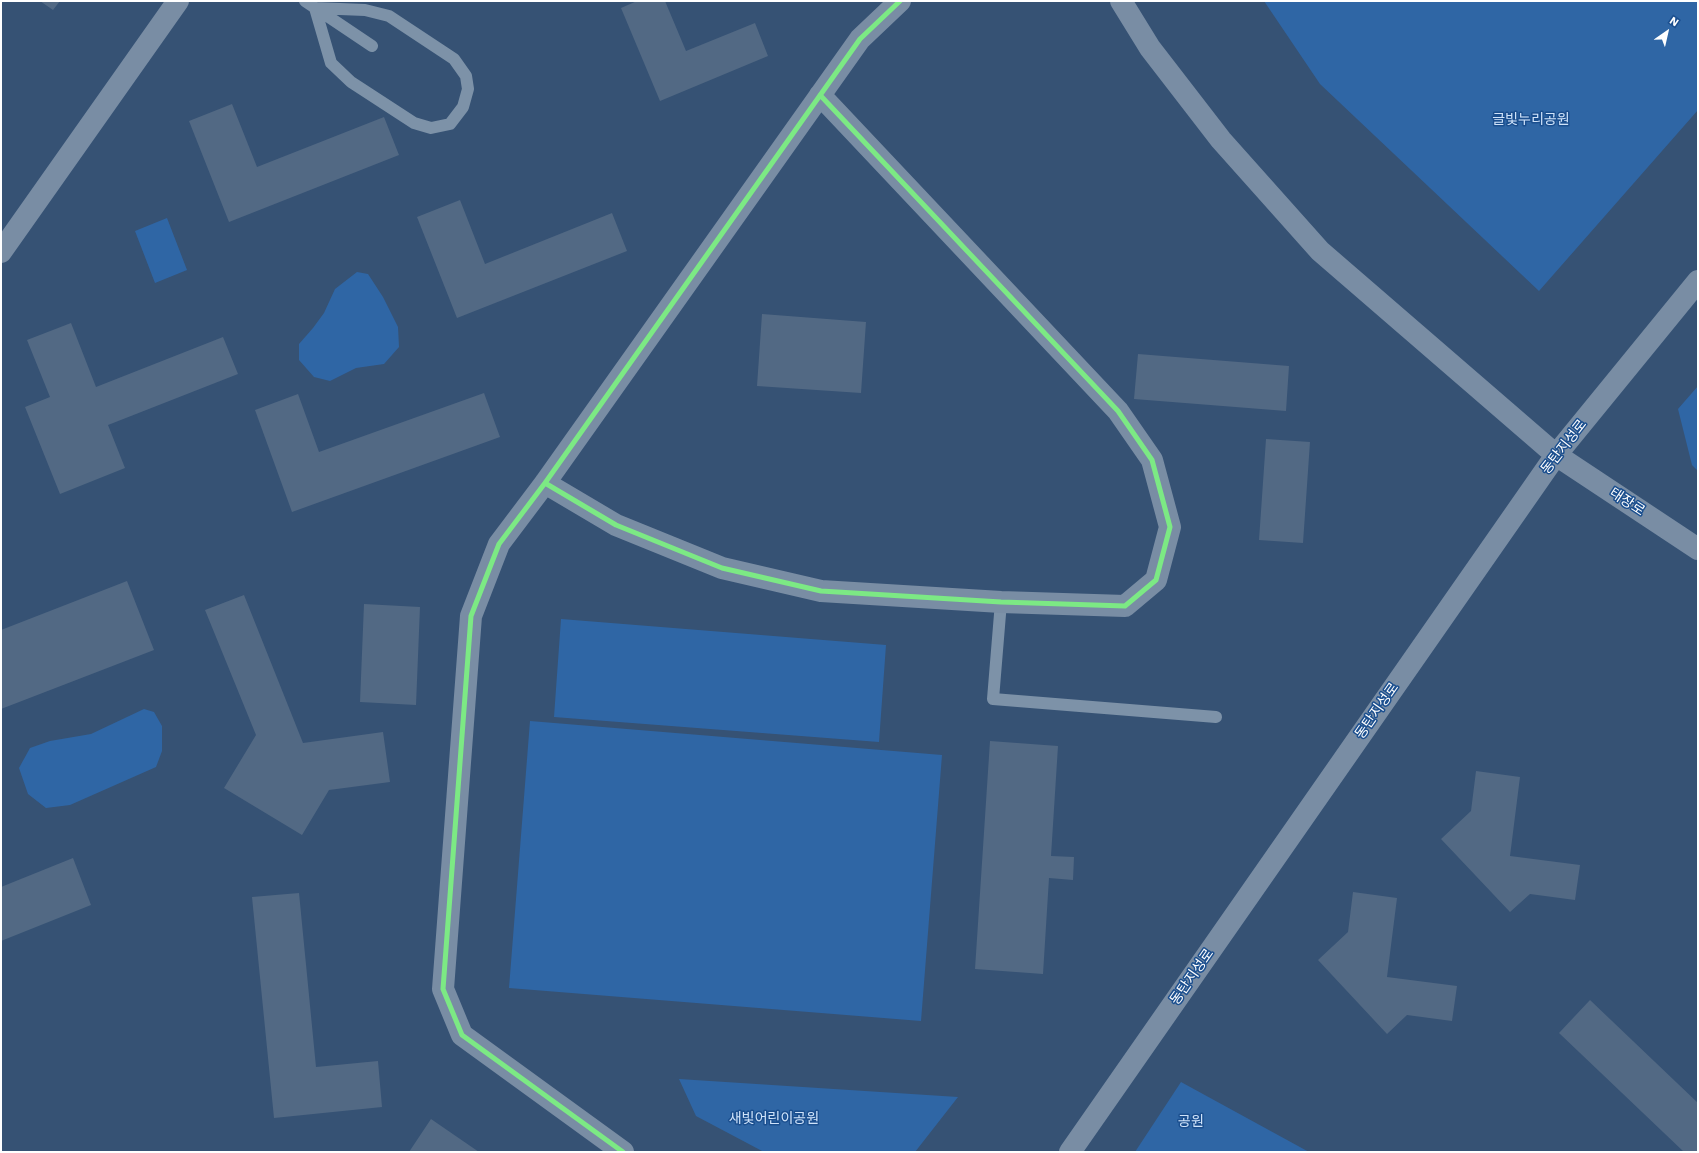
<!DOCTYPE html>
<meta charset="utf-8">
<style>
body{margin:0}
#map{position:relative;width:1699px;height:1153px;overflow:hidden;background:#365274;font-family:"Work Sans",sans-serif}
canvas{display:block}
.frame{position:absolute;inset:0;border:2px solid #fff;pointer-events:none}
.north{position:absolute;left:1647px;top:12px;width:40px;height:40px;-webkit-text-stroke:3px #1b4f8f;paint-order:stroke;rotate:34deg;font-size:11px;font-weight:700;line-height:16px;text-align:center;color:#fff}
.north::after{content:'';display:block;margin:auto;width:14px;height:18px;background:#fff;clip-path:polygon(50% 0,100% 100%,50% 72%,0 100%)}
</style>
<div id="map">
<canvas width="1699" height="1153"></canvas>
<div class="frame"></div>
<div class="north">N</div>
</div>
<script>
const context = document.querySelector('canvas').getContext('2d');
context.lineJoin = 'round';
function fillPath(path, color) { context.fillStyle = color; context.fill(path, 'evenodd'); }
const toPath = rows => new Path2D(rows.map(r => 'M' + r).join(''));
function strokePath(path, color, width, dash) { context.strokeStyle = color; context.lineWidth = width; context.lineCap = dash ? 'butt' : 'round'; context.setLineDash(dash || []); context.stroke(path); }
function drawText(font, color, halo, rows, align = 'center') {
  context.font = font + ' "Work Sans","Noto Sans KR",sans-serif'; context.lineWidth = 3; context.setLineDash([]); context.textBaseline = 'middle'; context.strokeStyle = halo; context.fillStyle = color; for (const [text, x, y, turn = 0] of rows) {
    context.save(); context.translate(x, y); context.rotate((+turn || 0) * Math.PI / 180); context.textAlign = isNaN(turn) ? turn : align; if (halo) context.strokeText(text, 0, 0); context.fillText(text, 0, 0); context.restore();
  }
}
const green = toPath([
 [1264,1,1698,1,1698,110,1539,291,1320,84],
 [167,218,187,270,155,283,135,231],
 [357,272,368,274,383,297,398,327,399,347,384,364,356,368,330,381,314,377,299,360,299,344,313,328,324,313,335,289],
 [1698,386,1698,471,1692,465,1678,409],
 [561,619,886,645,879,742,554,717],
 [144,709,154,712,162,726,162,751,156,767,70,805,46,808,28,794,19,768,30,748,50,741,91,734],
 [530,721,942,755,921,1021,509,988],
 [679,1079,958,1097,915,1152,764,1152,696,1116],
 [1181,1082,1309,1152,1135,1152]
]);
const building = toPath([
 [40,1,60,1,53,10],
 [637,1,665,1,686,51,755,23,768,56,660,101,621,8],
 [232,104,257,167,384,117,399,155,229,222,189,121],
 [460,200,485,264,612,213,627,251,457,318,417,217],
 [762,314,866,322,861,393,757,386],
 [71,323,96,387,223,337,238,374,108,425,125,468,60,494,25,407,50,397,27,340],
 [1138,354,1289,366,1286,411,1134,399],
 [484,393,500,437,292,512,255,410,298,394,319,452],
 [1266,439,1310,442,1303,543,1259,540],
 [127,581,154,650,1,709,1,630],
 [244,595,303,743,383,732,390,782,329,790,302,835,224,788,256,735,205,610],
 [364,604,420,607,416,705,360,702],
 [990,741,1058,746,1051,856,1074,857,1073,880,1049,878,1043,974,975,969],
 [1476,771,1520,777,1510,856,1580,865,1575,900,1530,894,1510,912,1441,839,1471,811],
 [73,858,91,905,1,941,1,887],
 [1353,892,1397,898,1387,977,1457,986,1452,1021,1407,1015,1387,1034,1318,960,1348,932],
 [299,893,316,1067,378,1061,382,1107,274,1118,252,897],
 [1590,1000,1698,1103,1698,1152,1684,1152,1559,1033],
 [431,1119,479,1152,409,1152]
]);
const lane = toPath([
 [305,1,372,46],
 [315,8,365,10,389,16,454,59,466,76,468,89,463,107,450,124,431,128,414,123,351,82,331,63,315,8],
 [1001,602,993,699,1216,717]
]);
const secondary = toPath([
 [1121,1,1150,48,1221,140,1320,251,1556,455,1698,549],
 [1,252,178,1],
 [545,483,616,525,722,568,821,591,1001,602,1125,606,1156,580,1170,527,1152,460,1118,411,820,95],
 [623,1152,462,1035,443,989,471,616,499,544,545,483,860,39,900,1],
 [1070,1152,1556,455,1698,281]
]);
const cycleway = toPath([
 [545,483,616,525,722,568,821,591,1001,602,1125,606,1156,580,1170,527,1152,460,1118,411,820,95],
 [623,1152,462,1035,443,989,471,616,499,544,545,483,860,39,900,1]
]);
const parkNames = [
 ["글빛누리공원",1531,120],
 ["새빛어린이공원",774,1119],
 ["공원",1191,1122]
];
const streetNames = [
 ["동탄지성로",1564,447,-52],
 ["태장로",1627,502,33],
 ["동탄지성로",1377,711,-55],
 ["동탄지성로",1192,977,-55]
];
fillPath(green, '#2f66a5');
fillPath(building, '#526984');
strokePath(lane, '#7d92a8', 12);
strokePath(secondary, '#798da4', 22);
strokePath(cycleway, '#7ce984', 5);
drawText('14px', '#cfe3fa', '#1b4f8f', parkNames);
drawText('14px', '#fff', '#1b4f8f', streetNames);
</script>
